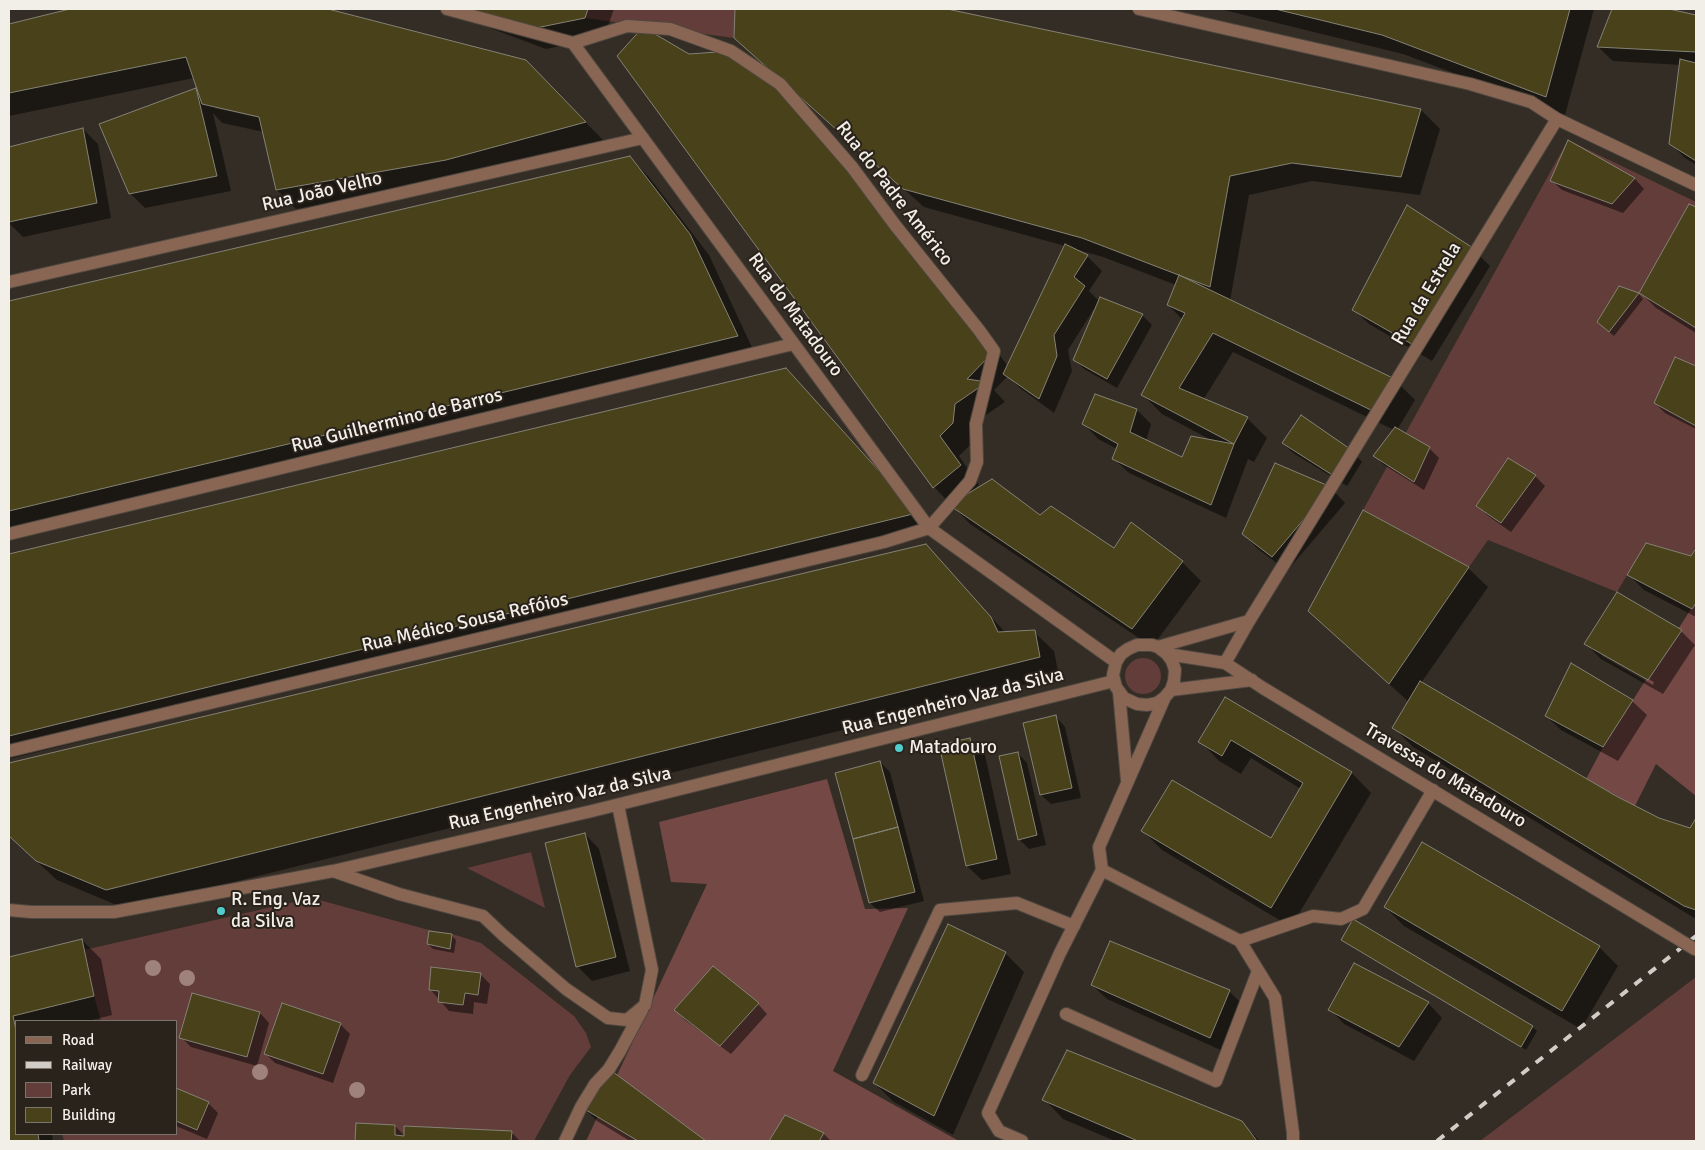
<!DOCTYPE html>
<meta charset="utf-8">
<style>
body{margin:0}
#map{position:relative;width:1705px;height:1150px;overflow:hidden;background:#342d25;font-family:Signika,sans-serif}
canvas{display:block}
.frame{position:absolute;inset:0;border:10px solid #f2eee8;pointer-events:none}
.legend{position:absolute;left:15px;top:1020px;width:162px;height:115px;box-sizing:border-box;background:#2a231b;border:1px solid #7a746d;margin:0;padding:6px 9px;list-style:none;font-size:15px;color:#f2eee8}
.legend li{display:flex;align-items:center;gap:10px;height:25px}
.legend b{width:25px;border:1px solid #7a746d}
</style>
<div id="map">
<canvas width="1705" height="1150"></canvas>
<div class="frame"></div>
<ul class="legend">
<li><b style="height:6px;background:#896653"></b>Road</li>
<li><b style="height:6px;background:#d1ccc6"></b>Railway</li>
<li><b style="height:14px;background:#623d39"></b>Park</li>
<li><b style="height:14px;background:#494119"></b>Building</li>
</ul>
</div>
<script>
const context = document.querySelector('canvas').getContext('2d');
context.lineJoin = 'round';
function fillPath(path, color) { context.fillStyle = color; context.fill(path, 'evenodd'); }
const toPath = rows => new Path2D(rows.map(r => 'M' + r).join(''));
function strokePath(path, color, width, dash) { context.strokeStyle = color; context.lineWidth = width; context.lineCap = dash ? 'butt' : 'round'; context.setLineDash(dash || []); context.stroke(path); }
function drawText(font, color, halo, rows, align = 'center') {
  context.font = font + ' Signika,sans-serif'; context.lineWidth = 4; context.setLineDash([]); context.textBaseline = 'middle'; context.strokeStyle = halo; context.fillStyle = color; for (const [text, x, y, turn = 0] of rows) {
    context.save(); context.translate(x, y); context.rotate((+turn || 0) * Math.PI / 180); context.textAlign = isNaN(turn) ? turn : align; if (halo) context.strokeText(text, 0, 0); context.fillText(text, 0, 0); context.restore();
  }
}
const green = toPath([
 [588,9,735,9,734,38,585,18],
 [1568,140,1696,202,1696,545,1691,556,1646,543,1617,592,1488,540,1469,567,1363,510],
 '1125 676a18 18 0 1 1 36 0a18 18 0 1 1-36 0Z',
 [531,852,545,908,467,868],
 [307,899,323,901,429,930,452,934,481,943,574,1016,586,1033,591,1047,570,1075,534,1141,64,1141,62,1134,176,1134,176,1021,101,1021,94,996,84,950],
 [1696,977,1696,1141,1480,1141]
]);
const forest = toPath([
 [1696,601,1696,796,1656,764,1635,806,1586,779,1603,747],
 [827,779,865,909,908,908,833,1071,959,1141,586,1141,707,884,671,882,659,822]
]);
const shadow = toPath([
 [75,9,323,9,395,28,545,81,604,141,466,179,296,209,277,190,264,132,222,123,213,113,231,191,145,208,130,193,196,90,199,93,194,78,9,116,9,25],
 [215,105,265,117,265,119,215,108],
 [439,9,614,9,604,37,546,49],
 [736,9,941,9,1421,110,1440,129,1420,195,1312,181,1249,195,1230,301,1396,381,1415,400,1397,430,1429,448,1439,458,1424,490,1384,465,1374,456,1394,430,1233,352,1203,400,1247,418,1267,438,1254,462,1248,459,1226,518,1129,473,1114,459,1117,449,1098,439,1084,424,1137,410,1151,424,1146,441,1182,459,1213,441,1162,414,1143,395,1183,320,1168,305,1176,285,1103,257,1078,250,1077,251,1087,256,1102,271,1089,291,1099,301,1142,315,1152,325,1117,388,1084,369,1074,359,1095,310,1094,309,1068,350,1072,371,1054,413,1020,388,1008,376,994,390,1005,402,973,424,972,443,959,456,979,485,972,491,973,492,1040,517,1114,550,1182,562,1201,581,1152,647,970,524,934,487,619,56,847,161,1008,366,1065,246,924,207,755,57,736,38],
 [1220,9,1594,9,1565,115,1403,54],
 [1614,9,1671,9,1671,10,1696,16,1696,165,1685,158,1670,143,1681,65,1613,61,1598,47],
 [83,129,98,144,111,218,23,237,9,223,9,148],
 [1569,142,1635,179,1644,189,1623,213,1562,190,1552,181],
 [630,158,649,177,709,255,756,356,9,535,9,302],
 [1690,206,1696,209,1696,333,1656,308,1641,293],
 [1475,251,1490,266,1432,361,1369,324,1354,310],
 [1620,288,1639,294,1643,299,1614,336,1603,327],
 [1675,359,1696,367,1696,429,1665,413,1655,403],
 [786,369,935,532,9,759,9,555],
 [1283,443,1353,452,1362,462,1347,486,1293,453],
 [1509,460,1535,476,1545,486,1511,532,1487,515,1478,506],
 [1331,488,1345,503,1287,571,1258,549,1243,534],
 [925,546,1006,633,1034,632,1054,651,1059,676,126,909,57,880,9,836,9,765],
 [1696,550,1696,617,1644,590,1629,575,1691,557],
 [1468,568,1488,587,1421,683,1615,797,1658,819,1690,830,1696,820,1696,919,1413,747,1394,728,1409,702,1329,630,1309,611],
 [1681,631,1695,645,1663,694,1601,659,1586,644],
 [1602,653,1654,682,1653,685,1602,656],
 [1226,699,1352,773,1371,793,1291,927,1162,850,1143,831,1271,840,1301,789,1251,758,1241,774,1219,761,1200,741],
 [1632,701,1647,715,1618,761,1561,730,1546,716],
 [1056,717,1065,727,1081,798,1051,804,1041,795],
 [970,740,985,755,1011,874,982,880,967,866],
 [1018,753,1027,763,1046,845,1029,849,1019,839],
 [880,762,890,772,924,901,880,912,870,903],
 [585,834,599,849,630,971,592,981,577,966],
 [1385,907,1599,947,1618,966,1581,1029,1404,926],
 [452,936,456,940,454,953,433,949,428,944],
 [82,940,101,959,112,1015,88,1021,16,1021,16,1134,52,1134,53,1141,9,1141,9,959],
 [1343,940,1533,1027,1537,1031,1526,1050,1347,944],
 [1005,953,1024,972,953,1135,894,1102,874,1083],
 [480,974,490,984,487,1004,474,1002,473,1014,449,1011,430,989],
 [1092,985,1229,991,1244,1006,1225,1052,1107,999],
 [1428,1003,1442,1018,1414,1061,1344,1024,1330,1009],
 [758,1004,767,1014,731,1054,685,1020,675,1010],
 [260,1013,269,1023,257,1066,191,1047,181,1037],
 [340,1024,350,1034,333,1083,275,1063,266,1054],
 [609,1070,704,1141,630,1141,597,1121,582,1106],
 [176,1090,208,1103,218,1113,207,1139,176,1126],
 [1044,1099,1241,1122,1260,1141,1115,1141,1063,1119],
 [785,1117,824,1134,831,1141,771,1141],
 [357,1124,395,1126,406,1137,511,1132,520,1141,356,1141]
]);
const building = toPath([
 [70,9,328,9,526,60,586,122,446,160,276,190,259,117,202,104,186,57,9,93,9,24,70,9],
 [469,9,588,9,585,18,526,30,469,9],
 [735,9,947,9,1421,109,1401,177,1292,163,1230,176,1210,287,1082,238,903,189,734,38,735,9],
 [1275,9,1570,9,1546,97,1382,35,1275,9],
 [1612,9,1669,9,1696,15,1696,52,1597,47,1612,9],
 [643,27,689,54,731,51,780,84,994,351,967,379,987,382,955,404,953,423,940,436,961,465,933,488,617,56,643,27],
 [1680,59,1696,63,1696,161,1669,144,1680,59],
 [196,88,217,176,129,194,99,124,196,88],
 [83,128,97,203,9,222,9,147,83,128],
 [1568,140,1635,178,1612,204,1550,181,1568,140],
 [630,156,690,234,738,336,9,511,9,301,630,156],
 [1689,204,1696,207,1696,328,1639,293,1689,204],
 [1407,205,1476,250,1417,347,1352,310,1407,205],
 [1065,244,1088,255,1074,277,1085,286,1054,335,1057,356,1039,399,1003,374,1065,244],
 [1179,275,1397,380,1377,413,1213,333,1179,388,1248,417,1234,444,1141,395,1185,313,1167,305,1179,275],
 [1619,286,1639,293,1609,332,1597,322,1619,286],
 [1100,297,1143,314,1107,379,1073,360,1100,297],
 [1675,357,1696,366,1696,426,1654,403,1675,357],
 [786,368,917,513,9,736,9,554,786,368],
 [1095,394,1137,409,1130,432,1182,457,1191,436,1234,444,1211,505,1112,459,1118,444,1082,424,1095,394],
 [1301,415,1353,451,1337,478,1282,443,1301,415],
 [1395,427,1430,447,1414,482,1373,456,1395,427],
 [1508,458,1536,475,1501,523,1476,506,1508,458],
 [1275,463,1331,487,1272,557,1242,534,1275,463],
 [992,479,1040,515,1051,506,1114,548,1131,522,1183,561,1132,629,949,505,992,479],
 [1363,510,1469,567,1389,684,1308,611,1363,510],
 [1646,543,1691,556,1696,548,1696,603,1692,609,1627,575,1646,543],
 [926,544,991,617,998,632,1035,630,1040,657,106,890,36,861,9,836,9,763,926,544],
 [1617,592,1682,630,1648,680,1584,644,1617,592],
 [1571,663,1633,700,1603,747,1545,716,1571,663],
 [1420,681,1616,796,1659,818,1690,828,1696,818,1696,910,1684,906,1392,728,1420,681],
 [1225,697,1352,772,1271,908,1141,831,1172,780,1271,838,1303,783,1231,740,1222,756,1198,742,1225,697],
 [1056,715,1072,788,1040,795,1023,723,1056,715],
 [970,738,997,859,966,866,939,745,970,738],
 [1018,752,1037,835,1018,840,999,756,1018,752],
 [880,761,898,827,853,839,835,773,880,761],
 [898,827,915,892,869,903,853,839,898,827],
 [585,833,616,957,576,967,545,843,585,833],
 [1422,842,1600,946,1562,1011,1384,907,1422,842],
 [1353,919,1533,1026,1521,1047,1341,940,1353,919],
 [948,924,1006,952,934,1116,873,1083,948,924],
 [429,931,452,934,450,949,427,944,429,931],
 [82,939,94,996,13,1016,16,1030,16,1134,38,1134,39,1141,9,1141,9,957,82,939],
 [1110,941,1230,990,1210,1038,1091,985,1110,941],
 [1354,963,1429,1002,1399,1047,1328,1010,1354,963],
 [713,966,759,1003,720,1046,674,1010,713,966],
 [431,967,481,973,478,995,465,993,463,1005,438,1002,439,991,429,990,431,967],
 [192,993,260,1012,247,1057,179,1038,192,993],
 [282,1003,341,1023,323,1074,264,1054,282,1003],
 [1067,1050,1242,1121,1257,1141,1138,1141,1042,1100,1067,1050],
 [609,1069,706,1141,638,1141,581,1107,609,1069],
 [176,1088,209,1102,197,1130,176,1121,176,1088],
 [785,1115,824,1133,819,1141,769,1141,785,1115],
 [356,1123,395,1125,395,1135,404,1136,404,1126,512,1131,511,1141,355,1141,356,1123]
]);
const service = toPath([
 [1240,941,1313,916,1341,919,1363,909,1433,790],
 [862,1075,940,910,1017,903,1074,926]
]);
const minor = toPath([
 [447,9,573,43,929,528,1116,662],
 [1139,9,1470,84,1531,102,1557,119],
 [573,43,627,26,670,29,731,51,780,84,852,167,895,225,979,330,994,351,976,424,977,462,970,481,929,528],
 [9,282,643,138],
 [9,534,793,344],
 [1158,647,1249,621],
 [1167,654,1225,663,1263,688,1670,934],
 [1225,663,1249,621,1557,119,1696,185],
 [1171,690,1252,680],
 [1119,692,1127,780],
 [1165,697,1157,703,1147,705,1137,704,1124,698,1116,687,1113,675,1116,662,1121,654,1128,649,1137,645,1152,645,1158,647,1167,654,1172,661,1175,670,1174,681,1171,690,1165,697,1099,847,1102,870,1240,941,1275,998,1293,1133,1293,1141],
 [9,751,884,542,929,528],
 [333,871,399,894,483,916,503,935,566,989,608,1018,627,1020,645,1005,652,970,618,805],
 [9,910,31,912,114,912,333,871,592,811,1114,681],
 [1066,1014,1216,1081,1258,971],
 [565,1141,581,1107,595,1084,609,1069,620,1051,642,1010],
 [1022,1141,999,1131,988,1113,1060,953,1102,870]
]);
const rail = toPath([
 [1437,1141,1696,936]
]);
const minorBridge = toPath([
 [1670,934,1696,950]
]);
const trees = [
 [153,968],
 [187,978],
 [260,1072],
 [357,1090]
];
const markers = [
 [899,748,5,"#52cdce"],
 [221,911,5,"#52cdce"]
];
const streetNames = [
 ["Rua João Velho",322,192,-13],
 ["Rua do Padre Américo",894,194,52],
 ["Rua da Estrela",1427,294,-59],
 ["Rua do Matadouro",795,315,54],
 ["Rua Guilhermino de Barros",397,421,-14],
 ["Rua Médico Sousa Refóios",465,623,-13],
 ["Rua Engenheiro Vaz da Silva",953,702,-14],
 ["Travessa do Matadouro",1445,776,31],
 ["Rua Engenheiro Vaz da Silva",560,799,-13]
];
const poiNames = [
 ["Matadouro",909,748],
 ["R. Eng. Vaz",231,900],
 ["da Silva",231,922]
];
fillPath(green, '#623d39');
fillPath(forest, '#734845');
fillPath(shadow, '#0007');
fillPath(building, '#494119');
strokePath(building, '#848276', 1);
strokePath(service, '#4f4840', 14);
strokePath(minor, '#4f4840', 14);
strokePath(service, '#896653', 12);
strokePath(minor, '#896653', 12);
strokePath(rail, '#d1ccc6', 4, [9, 9]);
strokePath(minorBridge, '#4f4840', 14, []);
strokePath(minorBridge, '#896653', 12);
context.fillStyle = '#9f827c';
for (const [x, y] of trees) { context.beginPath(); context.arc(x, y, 8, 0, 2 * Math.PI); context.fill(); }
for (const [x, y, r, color] of markers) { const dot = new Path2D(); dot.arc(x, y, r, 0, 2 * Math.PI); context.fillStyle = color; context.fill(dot); strokePath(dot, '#2a231b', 2); }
drawText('19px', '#f2eee8', '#2a231b', streetNames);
drawText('19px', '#f2eee8', '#2a231b', poiNames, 'left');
</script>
